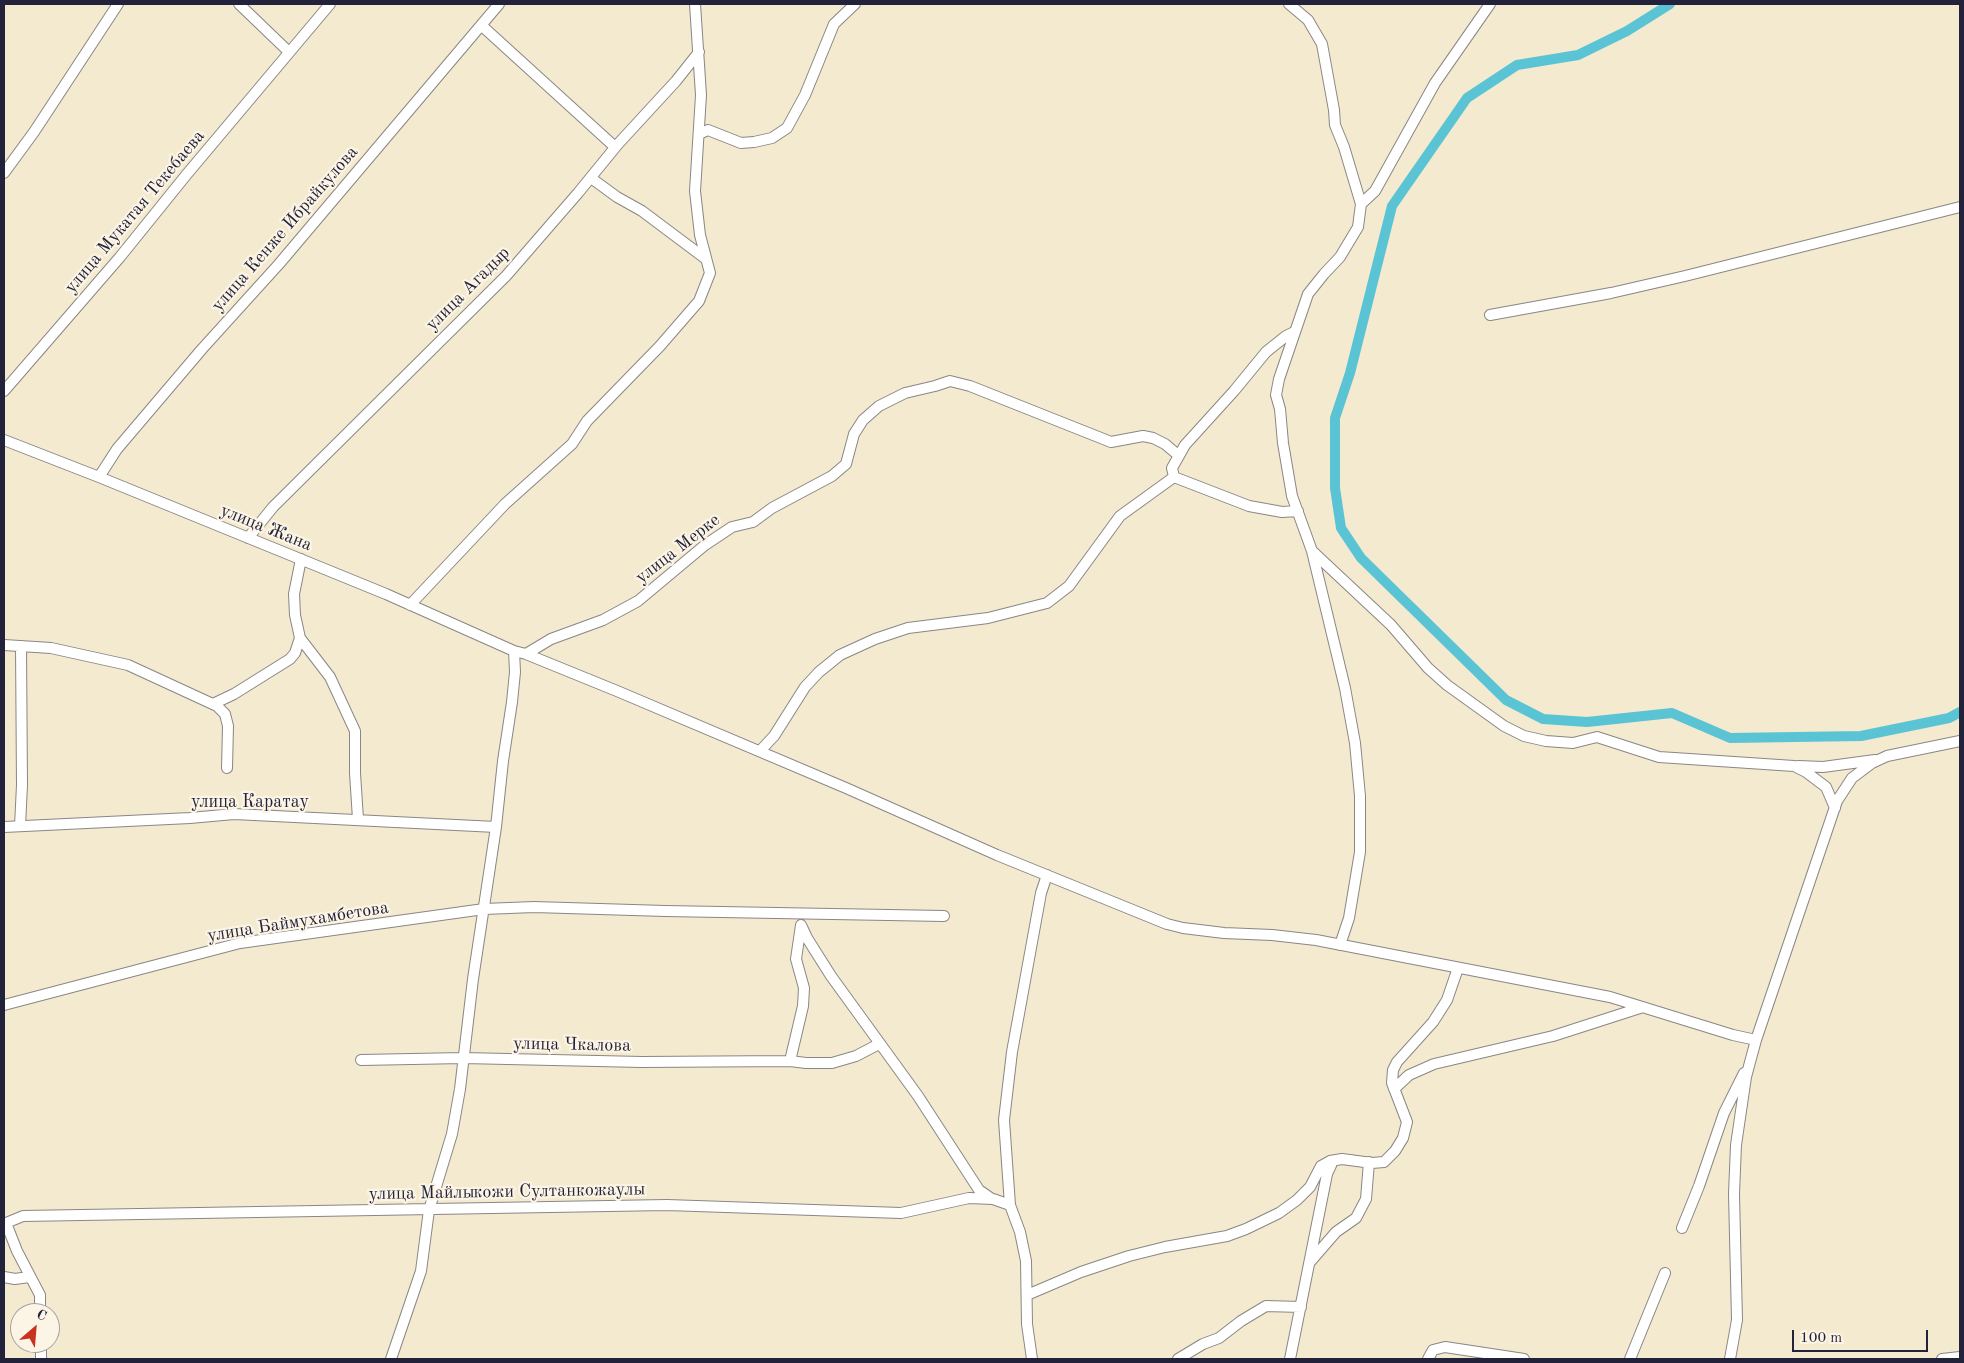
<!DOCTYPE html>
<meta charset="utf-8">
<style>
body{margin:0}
#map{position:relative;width:1964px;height:1363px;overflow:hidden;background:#f3eacf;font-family:"Old Standard TT",serif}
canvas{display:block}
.frame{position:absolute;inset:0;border:5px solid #22223b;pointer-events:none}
.north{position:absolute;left:10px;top:1303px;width:50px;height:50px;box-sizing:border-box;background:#fcf5e5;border:1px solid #a5a1a1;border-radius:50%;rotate:27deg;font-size:14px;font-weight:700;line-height:20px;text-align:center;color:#22223b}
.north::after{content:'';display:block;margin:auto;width:18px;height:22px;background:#c8321e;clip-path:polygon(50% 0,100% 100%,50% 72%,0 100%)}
.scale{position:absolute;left:1792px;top:1330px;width:136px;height:22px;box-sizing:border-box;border:2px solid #22223b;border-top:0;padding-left:6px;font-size:15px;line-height:18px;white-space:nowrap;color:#22223b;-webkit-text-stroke:4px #fcf5e5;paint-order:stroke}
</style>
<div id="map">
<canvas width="1964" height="1363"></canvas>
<div class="frame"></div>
<div class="north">С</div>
<div class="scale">100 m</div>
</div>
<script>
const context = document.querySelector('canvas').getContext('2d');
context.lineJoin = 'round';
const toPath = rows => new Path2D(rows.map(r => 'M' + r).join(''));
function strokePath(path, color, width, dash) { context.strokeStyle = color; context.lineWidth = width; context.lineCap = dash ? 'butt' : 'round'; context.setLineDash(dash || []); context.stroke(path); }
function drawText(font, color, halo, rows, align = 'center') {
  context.font = font + ' "Old Standard TT",serif'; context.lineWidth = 4.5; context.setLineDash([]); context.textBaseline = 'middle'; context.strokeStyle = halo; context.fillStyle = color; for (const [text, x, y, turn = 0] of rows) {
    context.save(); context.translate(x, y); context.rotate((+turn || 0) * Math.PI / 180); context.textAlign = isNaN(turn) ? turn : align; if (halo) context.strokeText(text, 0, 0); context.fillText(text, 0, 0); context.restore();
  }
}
const canal = toPath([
 [1670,4,1627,31,1578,55,1517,65,1467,98,1392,206,1350,373,1335,418,1335,488,1341,528,1361,558,1506,700,1543,719,1587,722,1672,713,1730,738,1861,736,1949,718,1960,712]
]);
const minor = toPath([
 [239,4,289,52],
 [1289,4,1308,20,1322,44,1334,110,1335,125,1344,147,1361,204],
 [481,25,615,147],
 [699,134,708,130,741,143,754,142,772,138,787,128,805,95,834,24,855,4],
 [4,173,34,132,118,4],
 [591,178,617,197,642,211,706,259],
 [1490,315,1611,293,1685,276,1960,207],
 [4,391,120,257,187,174,330,4],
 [4,440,99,477,386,594,514,651,526,654,617,691,846,788,997,855,1167,924,1183,928,1224,933,1272,935,1316,940,1610,997,1733,1035,1756,1040],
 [99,477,117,449,202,349,279,264,499,4],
 [1174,477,1172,468,1185,445,1234,391,1266,352,1286,336,1294,332],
 [1174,477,1249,506,1282,512,1298,511],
 [248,538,273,507,506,276,578,193,618,144,676,81,699,52],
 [1312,551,1391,625,1428,668,1447,685,1504,726,1524,736,1546,741,1573,743,1597,737,1659,757,1794,766,1806,772,1826,787,1835,808],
 [410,605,505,504,572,444,587,421,660,346,699,301,710,273,700,235,695,191,701,95,695,4],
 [300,638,330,677,355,731,355,773,358,819],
 [4,645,51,648,128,665,217,706,225,714,228,726,227,768],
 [526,654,551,639,603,620,638,601,705,545,732,527,753,522,772,508,832,476,846,464,854,434,863,420,879,406,905,393,935,386,950,381,970,386,1111,442,1143,436,1153,438,1165,444,1178,455],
 [213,704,234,694,290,659,295,653,300,638,295,615,294,594,301,559],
 [760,751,774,736,805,687,819,672,840,655,875,639,908,628,988,618,1047,603,1069,586,1120,516,1174,477],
 [1798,766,1823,767,1875,760],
 [20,826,22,785,21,646],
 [4,827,190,818,234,814,496,827],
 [802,927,807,938,831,976,918,1096,979,1190,992,1199],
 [1340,945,1349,918,1360,852,1360,796,1355,743,1345,688,1312,551,1292,496,1283,443,1280,409,1276,395,1279,379,1308,294,1324,274,1340,257,1358,227,1361,204,1375,191,1435,83,1490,4],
 [4,1005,240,943,484,909,534,907,665,911,944,916],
 [361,1060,463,1058,642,1062,790,1061,803,1006,804,988,796,959,801,925],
 [790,1061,806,1063,832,1063,856,1056,879,1044],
 [1394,1089,1409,1075,1434,1064,1553,1036,1643,1007],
 [6,1223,23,1216,667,1205,901,1213,969,1198,993,1199,1010,1205],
 [6,1223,17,1251,40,1295,40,1313],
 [1682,1228,1699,1186,1724,1113,1744,1073],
 [1310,1262,1336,1232,1356,1218,1366,1199,1369,1162],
 [4,1277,15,1279,29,1277],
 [1027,1295,1081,1272,1129,1256,1165,1247,1227,1236,1246,1229,1279,1213,1297,1200,1310,1187,1321,1166,1330,1161,1342,1159,1372,1163,1384,1162,1395,1151,1403,1138,1407,1122,1392,1083,1393,1070,1397,1062,1433,1022,1447,1000,1458,968],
 [41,1359,41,1343],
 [391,1359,421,1271,429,1210,452,1134,460,1089,473,979,496,827,503,761,512,702,515,672,514,651],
 [1032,1359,1027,1324,1026,1261,1020,1232,1010,1205,1004,1120,1012,1052,1041,893,1047,875],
 [1178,1359,1203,1344,1219,1338,1241,1321,1266,1306,1301,1307],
 [1290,1359,1327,1174,1333,1161],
 [1428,1359,1433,1350,1445,1347,1524,1359],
 [1630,1359,1665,1273],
 [1730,1359,1737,1320,1734,1194,1736,1145,1746,1077,1756,1040,1837,801,1852,778,1872,763,1887,756,1960,741],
 [1942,1359,1960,1357]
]);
const streetNames = [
 ["улица Мукатая Текебаева",135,212,-50],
 ["улица Кенже Ибрайкулова",285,229,-49],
 ["улица Агадыр",468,289,-45],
 ["улица Жана",266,528,22],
 ["улица Мерке",678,549,-38],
 ["улица Каратау",250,802],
 ["улица Баймухамбетова",298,922,-9],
 ["улица Чкалова",572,1045,1],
 ["улица Майлыкожи Султанкожаулы",507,1192,-1]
];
strokePath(canal, '#5ac4d5', 10);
strokePath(minor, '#8a8685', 12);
strokePath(minor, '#fff', 10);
drawText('18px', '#22223b', '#fcf5e5', streetNames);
</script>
